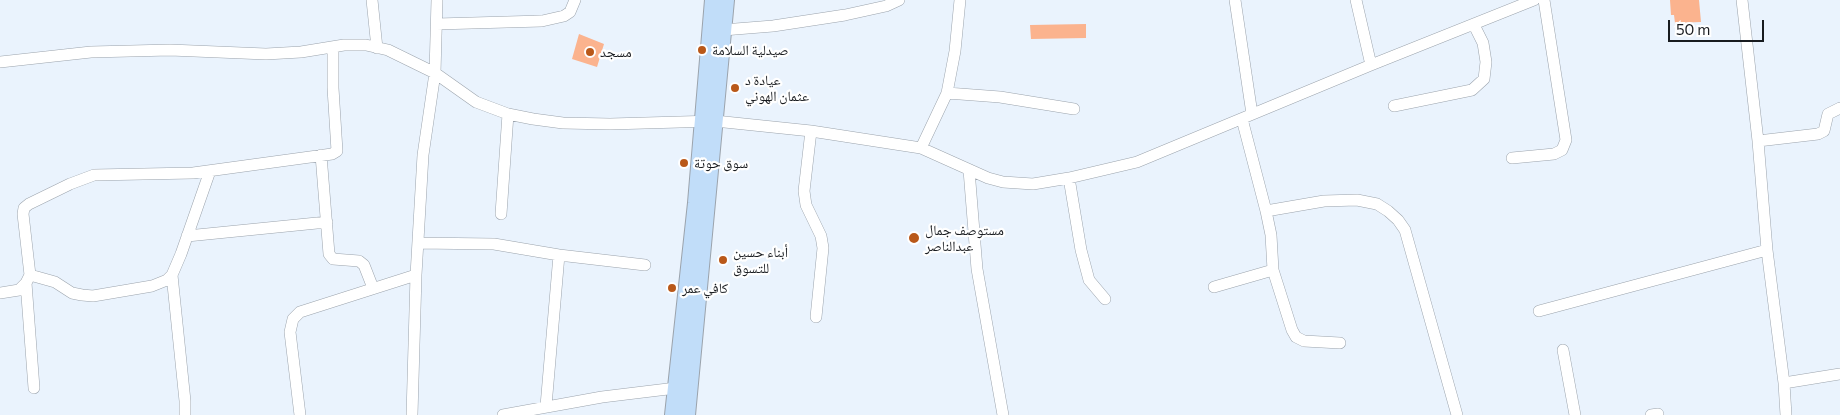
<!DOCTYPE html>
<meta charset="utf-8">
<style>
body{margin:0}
#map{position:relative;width:1840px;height:415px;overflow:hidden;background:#eaf3fd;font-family:Commissioner,sans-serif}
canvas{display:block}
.scale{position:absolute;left:1668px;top:20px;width:96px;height:22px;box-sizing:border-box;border:2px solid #181b1f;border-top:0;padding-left:6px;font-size:15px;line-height:18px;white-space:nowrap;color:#181b1f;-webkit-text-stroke:4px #fff;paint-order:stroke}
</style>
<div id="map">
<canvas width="1840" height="415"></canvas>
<div class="scale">50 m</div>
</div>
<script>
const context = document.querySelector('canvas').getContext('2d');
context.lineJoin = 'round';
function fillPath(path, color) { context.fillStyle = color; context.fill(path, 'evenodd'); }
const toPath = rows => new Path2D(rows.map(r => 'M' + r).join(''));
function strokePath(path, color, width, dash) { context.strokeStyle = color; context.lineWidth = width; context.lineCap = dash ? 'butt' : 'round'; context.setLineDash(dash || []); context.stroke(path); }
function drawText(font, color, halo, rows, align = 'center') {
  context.font = font + ' Commissioner,"Noto Naskh Arabic",sans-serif'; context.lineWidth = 4.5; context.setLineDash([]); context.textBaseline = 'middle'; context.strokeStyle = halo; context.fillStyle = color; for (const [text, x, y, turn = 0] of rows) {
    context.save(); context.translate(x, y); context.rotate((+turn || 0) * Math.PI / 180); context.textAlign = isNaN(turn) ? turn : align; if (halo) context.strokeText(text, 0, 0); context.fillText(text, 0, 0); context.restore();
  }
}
const building = toPath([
 [1670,0,1699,0,1701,22,1675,23,1674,15,1671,15],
 [1086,24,1086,38,1031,39,1030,25],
 [579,34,604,44,597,67,572,59]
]);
const street = toPath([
 [372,0,377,48],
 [1235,0,1252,114],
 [1356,0,1371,65],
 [1742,0,1758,141,1767,250,1784,383,1786,415],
 [437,24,542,21,564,16,570,12,575,0],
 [723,30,773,26,845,15,886,6,899,0],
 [0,62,91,52,170,50,266,54,301,52,344,45,366,45,388,50,435,73,476,102,508,114,533,119,563,123,610,124,715,121,811,131,921,148,988,178,1003,182,1033,184,1069,178,1137,162,1371,65,1534,0],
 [947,93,1000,97,1074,109],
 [1394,106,1472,90,1484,79,1486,62,1483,43,1474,25],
 [1242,119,1266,211,1271,235,1273,270,1292,330,1296,337,1304,341,1340,343],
 [811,131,804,191,806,205,821,236,823,248,816,317],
 [1758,141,1818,134,1824,131,1828,114,1840,108],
 [921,148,947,93,955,51,960,0],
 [321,155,329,254,333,259,359,261,364,265,373,288],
 [1512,158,1554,154,1562,150,1566,140,1544,0],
 [969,170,977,269,1003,415],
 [1069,178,1081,250,1089,280,1105,299],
 [1266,211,1324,201,1357,200,1377,204,1388,211,1398,220,1405,230,1457,415],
 [501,214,508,114],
 [187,236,327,222],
 [418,243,494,244,559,255,645,265],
 [30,275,55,282,72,293,82,295,93,296,152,286,167,280,172,275,181,254,210,171],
 [172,275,185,401,185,415],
 [26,283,34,388],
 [1214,287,1273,270],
 [0,293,19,290,26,283,30,275,23,214,24,208,29,204,70,184,94,175,193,173,332,154,337,151,333,88,333,47],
 [1539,311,1767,250],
 [1563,350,1575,415],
 [1784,383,1840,374],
 [546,406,559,255],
 [300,415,290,332,293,319,300,312,416,275],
 [412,415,416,275,423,155,435,73,437,0],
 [503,415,602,397,676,388],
 [1651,415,1658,414]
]);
const secondary = toPath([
 [673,415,696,203,713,0],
 [687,415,726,0]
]);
const markers = [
 [702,50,5,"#b95819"],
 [590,52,5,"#b95819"],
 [735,88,5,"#b95819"],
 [684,163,5,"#b95819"],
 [914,238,6,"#b95819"],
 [723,260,5,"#b95819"],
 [672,288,5,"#b95819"]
];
const poiNames = [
 ["صيدلية السلامة",712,50],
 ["مسجد",600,52],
 ["عيادة د",745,80],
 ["عثمان الهوني",745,96],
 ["سوق حوتة",694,163],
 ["مستوصف جمال",925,230],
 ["عبدالناصر",925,246],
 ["أبناء حسين",733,252],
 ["للتسوق",733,268],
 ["كافي عمر",682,288]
];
fillPath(building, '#fbb38e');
strokePath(street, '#9ba3ac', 12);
strokePath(secondary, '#9ba3ac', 18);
strokePath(street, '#fff', 11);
strokePath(secondary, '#c1ddf9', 16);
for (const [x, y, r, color] of markers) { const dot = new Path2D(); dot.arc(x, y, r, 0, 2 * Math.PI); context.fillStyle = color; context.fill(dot); strokePath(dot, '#fff', 2); }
drawText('14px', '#181b1f', '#fff', poiNames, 'left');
</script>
